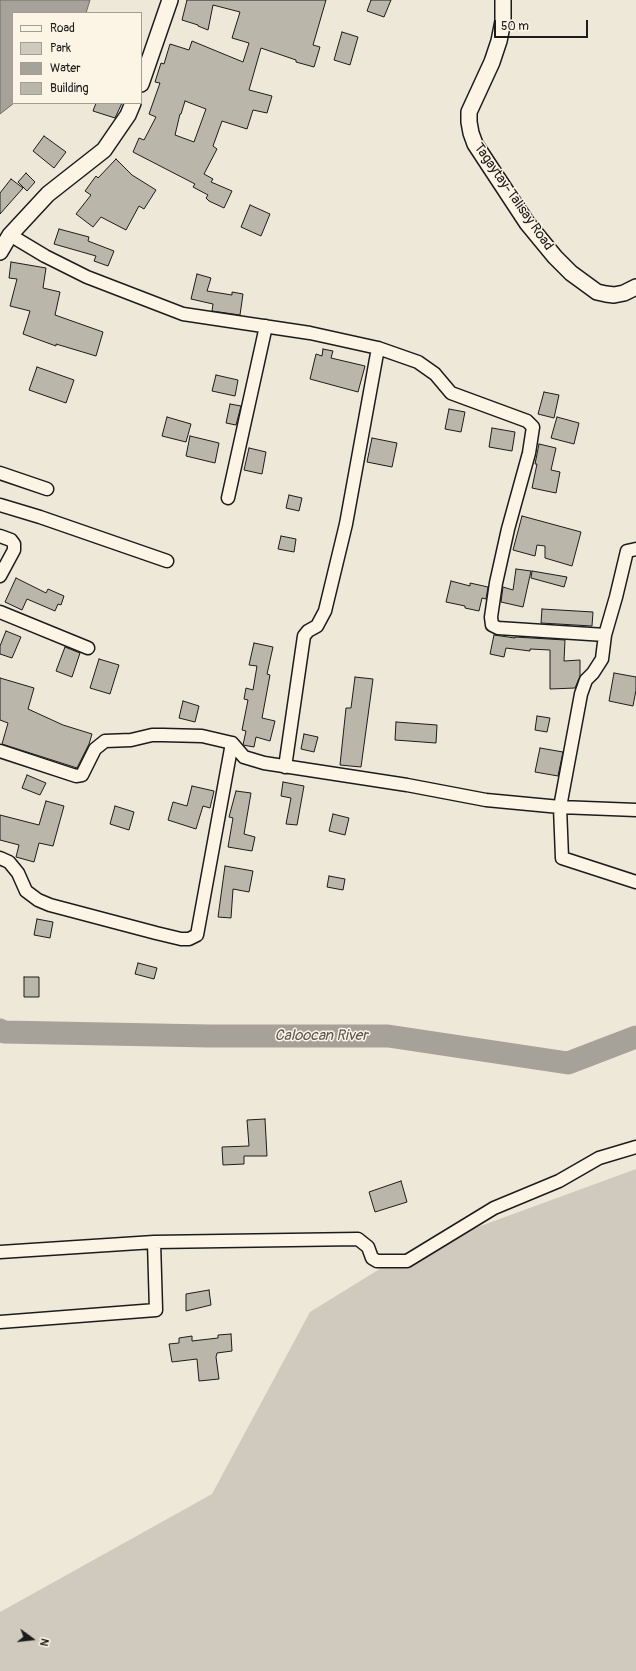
<!DOCTYPE html>
<style>
body{margin:0}
#map{position:relative;width:636px;height:1671px;overflow:hidden;background:#eee8d9;font-family:Pangolin,sans-serif}
canvas{display:block}
.legend{position:absolute;left:12px;top:12px;width:130px;height:92px;box-sizing:border-box;background:#fcf5e5;border:1px solid #a29e95;margin:0;padding:5px 7px;list-style:none;font-size:12px;color:#1c1c1c}
.legend li{display:flex;align-items:center;gap:8px;height:20px}
.legend b{width:20px;border:1px solid #a29e95}
.north{position:absolute;left:12px;top:1619px;width:40px;height:40px;-webkit-text-stroke:3px #fcf5e5;paint-order:stroke;rotate:105deg;font-size:11px;font-weight:700;line-height:16px;text-align:center;color:#1c1c1c}
.north::after{content:'';display:block;margin:auto;width:14px;height:18px;background:#1c1c1c;clip-path:polygon(50% 0,100% 100%,50% 72%,0 100%)}
.scale{position:absolute;left:494px;top:20px;width:94px;height:18px;box-sizing:border-box;border:2px solid #1c1c1c;border-top:0;padding-left:5px;font-size:12px;line-height:14px;white-space:nowrap;color:#1c1c1c;-webkit-text-stroke:3px #fcf5e5;paint-order:stroke}
</style>
<div id="map">
<canvas width="636" height="1671"></canvas>
<ul class="legend">
<li><b style="height:5px;background:#fcf5e5"></b>Road</li>
<li><b style="height:11px;background:#cfcabd"></b>Park</li>
<li><b style="height:11px;background:#a7a299"></b>Water</li>
<li><b style="height:11px;background:#bab6aa"></b>Building</li>
</ul>
<div class="north">N</div>
<div class="scale">50 m</div>
</div>
<script>
const context = document.querySelector('canvas').getContext('2d');
context.lineJoin = 'round';
function fillPath(path, color) { context.fillStyle = color; context.fill(path, 'evenodd'); }
const toPath = rows => new Path2D(rows.map(r => 'M' + r).join(''));
function strokePath(path, color, width, dash) { context.strokeStyle = color; context.lineWidth = width; context.lineCap = dash ? 'butt' : 'round'; context.setLineDash(dash || []); context.stroke(path); }
function drawText(font, color, halo, rows, align = 'center') {
  context.font = font + ' Pangolin,sans-serif'; context.lineWidth = 3; context.setLineDash([]); context.textBaseline = 'middle'; context.strokeStyle = halo; context.fillStyle = color; for (const [text, x, y, turn = 0] of rows) {
    context.save(); context.translate(x, y); context.rotate((+turn || 0) * Math.PI / 180); context.textAlign = isNaN(turn) ? turn : align; if (halo) context.strokeText(text, 0, 0); context.fillText(text, 0, 0); context.restore();
  }
}
const green = toPath([
 [636,1169,636,1671,0,1671,0,1612,212,1494,310,1312,404,1254]
]);
const water = toPath([
 [0,0,90,0,86,13,13,13,13,103,14,103,0,114,0,0]
]);
const river = toPath([
 [0,1030,4,1032,209,1036,388,1036,568,1063,636,1037]
]);
const building = toPath([
 [187,0,326,0,313,45,320,47,314,67,296,62,296,60,261,48,249,90,272,96,267,113,253,110,247,129,222,121,213,146,217,149,204,174,213,179,211,182,232,191,224,208,209,201,206,198,208,195,193,187,195,184,133,152,139,138,144,140,156,117,149,114,160,83,155,82,161,63,164,64,170,44,189,50,192,41,243,62,249,43,232,38,240,12,213,5,208,30,198,26,198,25,182,20,187,0],
 [185,101,206,109,194,142,175,135,180,114,181,114,185,101],
 [371,0,391,0,384,17,367,11,371,0],
 [342,32,358,37,350,65,334,60,342,32],
 [96,103,122,103,115,118,93,111,96,103],
 [44,136,66,152,54,168,33,151,44,136],
 [116,159,132,175,156,190,144,209,139,206,126,230,101,217,93,227,76,214,91,195,85,191,96,176,98,178,116,159],
 [26,173,35,182,27,191,18,182,26,173],
 [11,179,23,188,0,214,0,193,11,179],
 [250,205,270,214,261,236,241,227,250,205],
 [59,229,89,237,88,241,114,251,108,266,94,261,96,256,54,244,59,229],
 [11,262,46,268,43,288,60,292,55,315,103,332,96,356,56,344,56,346,23,334,30,311,10,306,17,279,9,278,11,262],
 [197,274,211,278,207,291,232,295,232,292,243,294,240,315,212,311,213,304,191,299,197,274],
 [323,349,333,351,331,358,365,366,358,392,310,379,316,354,322,356,323,349],
 [37,367,74,380,66,403,29,390,37,367],
 [216,375,238,380,235,396,212,391,216,375],
 [544,392,559,395,554,418,538,414,544,392],
 [230,404,241,406,236,425,226,423,230,404],
 [449,409,465,412,461,432,445,429,449,409],
 [167,417,191,424,186,442,162,436,167,417],
 [557,417,579,423,574,444,551,438,557,417],
 [492,428,515,432,512,451,489,447,492,428],
 [190,436,219,443,215,463,186,456,190,436],
 [372,438,397,443,392,467,367,462,372,438],
 [539,444,556,448,551,470,560,472,556,493,532,488,537,464,535,464,539,444],
 [249,448,266,452,262,474,244,470,249,448],
 [289,495,302,498,299,511,286,508,289,495],
 [522,516,581,532,572,566,545,558,545,546,537,545,535,556,513,550,522,516],
 [281,536,296,539,294,552,278,549,281,536],
 [516,569,531,571,523,607,501,602,503,587,513,590,516,569],
 [532,571,567,577,564,587,531,578,532,571],
 [16,578,46,593,48,589,64,596,61,605,58,604,55,611,27,599,22,610,5,602,16,578],
 [451,581,470,586,470,583,488,587,486,599,482,598,479,611,465,608,465,606,446,602,451,581],
 [542,609,593,612,592,626,541,623,542,609],
 [6,631,21,637,12,658,0,654,0,646,6,631],
 [494,635,515,638,515,637,565,640,564,661,580,660,580,676,575,688,550,689,550,650,530,649,530,651,506,648,504,657,490,654,494,635],
 [254,643,273,647,267,674,270,675,262,718,275,721,270,741,256,737,254,747,243,745,246,731,242,730,248,700,244,699,246,688,253,690,257,666,249,665,254,643],
 [65,647,80,653,72,677,56,671,65,647],
 [99,659,119,665,110,694,90,688,99,659],
 [614,673,636,677,636,690,633,706,609,701,614,673],
 [355,677,373,679,361,767,340,765,346,708,351,708,355,677],
 [0,678,34,688,28,709,63,725,92,734,89,744,77,768,2,744,8,723,0,720,0,678],
 [183,701,199,706,195,722,179,718,183,701],
 [537,716,550,718,547,732,535,730,537,716],
 [396,722,437,725,436,743,395,740,396,722],
 [304,734,318,737,314,752,301,749,304,734],
 [540,748,563,752,558,776,535,772,540,748],
 [27,775,46,783,40,795,22,788,27,775],
 [283,782,304,786,297,825,286,824,291,798,281,796,283,782],
 [192,786,214,791,210,808,203,806,196,829,168,820,173,802,187,806,192,786],
 [236,791,251,793,244,834,255,837,252,851,228,847,233,818,229,817,236,791],
 [46,801,64,806,53,846,39,843,34,862,16,857,19,845,0,840,0,815,39,825,46,801],
 [115,806,134,812,129,830,110,824,115,806],
 [333,814,349,818,345,835,329,831,333,814],
 [225,866,253,871,249,892,233,889,231,918,218,917,225,866],
 [329,876,345,879,343,890,327,887,329,876],
 [37,919,53,922,50,938,34,935,37,919],
 [138,963,157,968,154,979,135,974,138,963],
 [24,977,39,977,39,997,24,997,24,977],
 [265,1119,267,1156,244,1156,244,1164,223,1165,222,1147,249,1146,247,1120,265,1119],
 [401,1181,407,1202,375,1212,369,1192,401,1181],
 [209,1290,211,1305,186,1311,186,1294,209,1290],
 [231,1334,232,1351,217,1353,216,1357,219,1379,199,1381,197,1359,172,1362,169,1344,179,1343,179,1338,192,1336,192,1341,218,1338,218,1335,231,1334]
]);
const minor = toPath([
 [10,235,45,256,87,277,183,314,310,333,378,348,418,362,435,374,451,393,527,421,533,427,529,453,508,529,496,583,491,617,492,625,498,628,605,635],
 [0,473,47,489],
 [228,498,266,326],
 [0,505,40,517,167,561],
 [0,536,11,540,14,544,14,550,0,576],
 [636,549,627,551,616,597,605,635,602,659,593,673,586,680,581,694,560,807,562,858,636,882],
 [0,612,88,648],
 [0,751,76,776,82,775,95,749,105,741,131,740,152,735,163,735,202,736,232,743,244,757,264,763,407,785,486,800,560,807,636,810],
 [285,767,304,636,308,631,317,626,325,611,346,524,378,348],
 [0,858,9,862,18,873,26,891,38,900,50,905,156,933,181,939,189,939,197,935,232,743],
 [0,1252,154,1242,358,1239,368,1247,372,1258,377,1261,407,1261,494,1208,559,1181,599,1158,636,1147],
 [0,1322,156,1310,154,1242]
]);
const major = toPath([
 [503,0,503,21,499,41,492,62,469,112,469,122,471,133,475,144,527,223,555,257,571,273,597,292,606,294,614,295,624,293,636,287],
 [141,84,170,0],
 [0,252,10,235,48,194,104,150,128,115,133,103]
]);
const streetNames = [
 ["Tagaytay-Talisay Road",513,197,55]
];
const waterNames = [
 ["Caloocan River",321,1036]
];
fillPath(green, '#cfcabd');
fillPath(water, '#a7a299');
strokePath(water, '#6f6c67', 1);
strokePath(river, '#a7a299', 23);
fillPath(building, '#bab6aa');
strokePath(building, '#1c1c1c', 1);
strokePath(minor, '#1c1c1c', 15);
strokePath(major, '#1c1c1c', 18);
strokePath(minor, '#fcf5e5', 12);
strokePath(major, '#fcf5e5', 15);
drawText('14px', '#1c1c1c', '#fcf5e5', streetNames);
drawText('italic 15px', '#5b5854', '#fcf5e5', waterNames);
</script>
